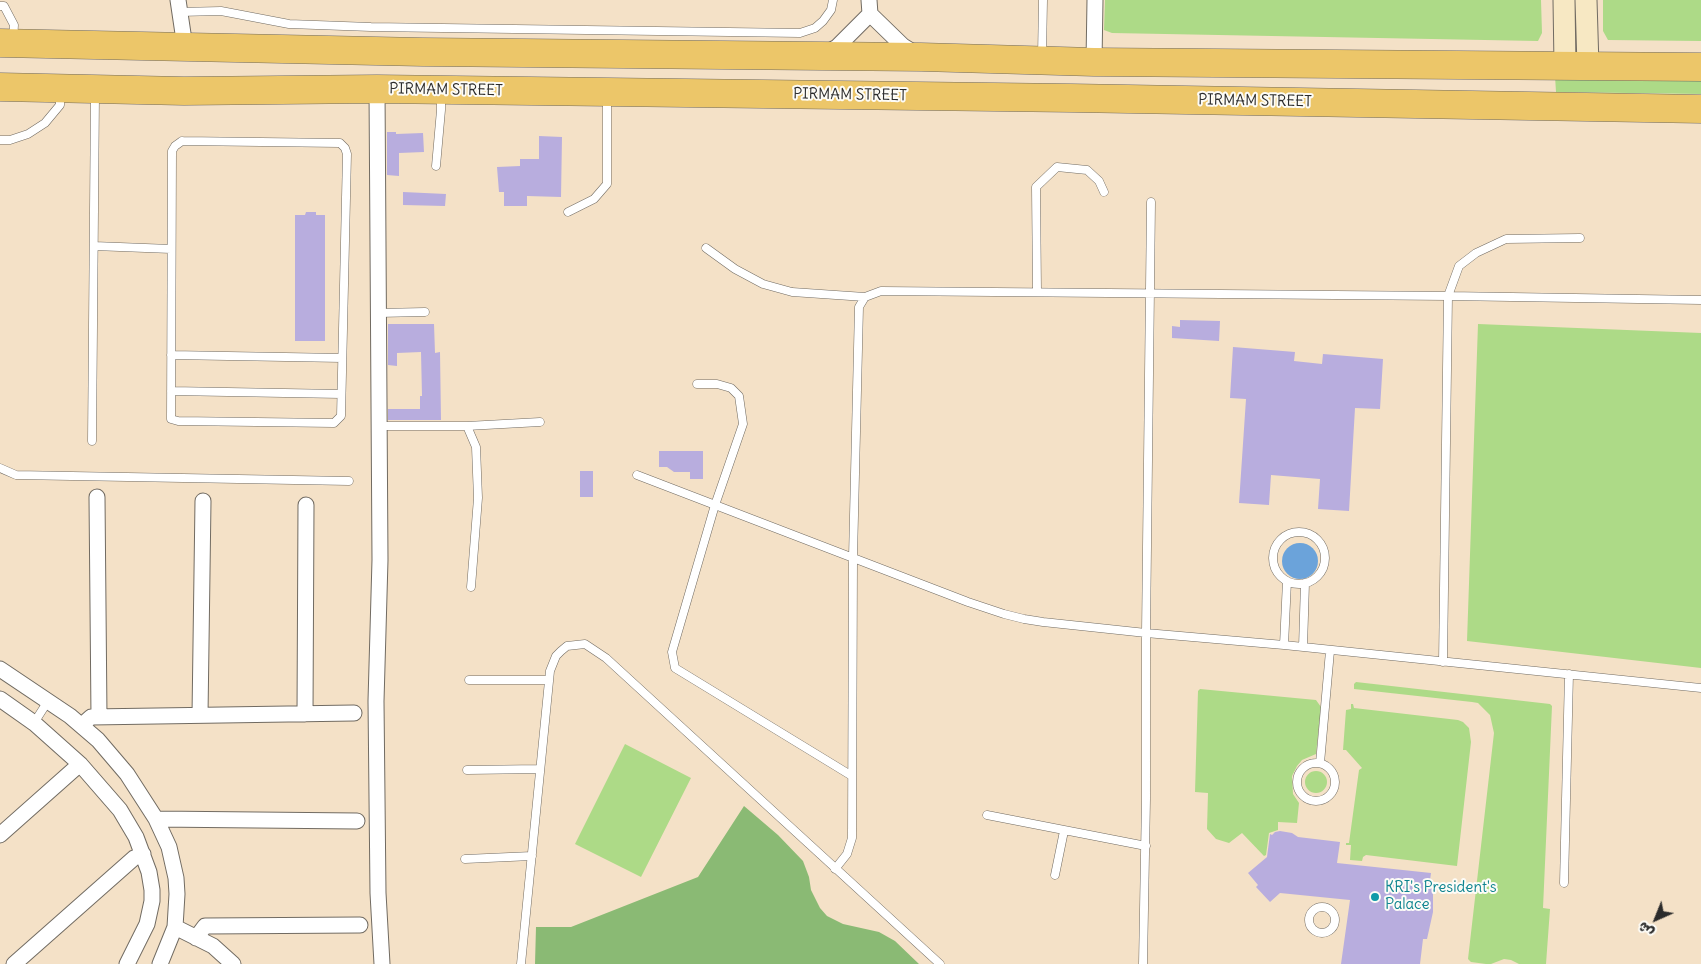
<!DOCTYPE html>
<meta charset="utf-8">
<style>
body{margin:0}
#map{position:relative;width:1701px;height:964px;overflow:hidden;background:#f4e1c7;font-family:Delius,"Playpen Sans Arabic",sans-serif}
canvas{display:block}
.north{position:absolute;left:1631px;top:894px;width:50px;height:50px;-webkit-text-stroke:4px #fdfcf7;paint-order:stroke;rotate:224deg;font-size:14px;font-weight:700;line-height:20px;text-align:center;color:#2b2b2b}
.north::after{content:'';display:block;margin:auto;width:18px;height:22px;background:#2b2b2b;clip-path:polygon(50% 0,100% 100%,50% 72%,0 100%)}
</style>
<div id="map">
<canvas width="1701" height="964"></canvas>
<div class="north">ش</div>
</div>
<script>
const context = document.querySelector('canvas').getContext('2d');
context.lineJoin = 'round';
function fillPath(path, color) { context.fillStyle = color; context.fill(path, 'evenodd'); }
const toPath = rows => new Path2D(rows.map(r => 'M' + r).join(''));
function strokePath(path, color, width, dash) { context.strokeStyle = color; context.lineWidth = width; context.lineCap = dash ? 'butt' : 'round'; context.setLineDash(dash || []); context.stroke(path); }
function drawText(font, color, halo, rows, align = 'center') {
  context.font = font + ' Delius,sans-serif'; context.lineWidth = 4; context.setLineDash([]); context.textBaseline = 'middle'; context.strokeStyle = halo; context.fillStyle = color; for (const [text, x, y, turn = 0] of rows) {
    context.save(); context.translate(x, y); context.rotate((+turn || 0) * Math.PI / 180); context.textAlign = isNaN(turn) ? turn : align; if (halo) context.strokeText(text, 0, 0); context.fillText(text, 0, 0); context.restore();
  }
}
const green = toPath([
 [1105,0,1541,0,1542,33,1538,41,1112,33,1104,30],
 [1603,0,1701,0,1701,41,1608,40,1603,31],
 [1555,76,1701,79,1701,94,1556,92],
 [1478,324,1701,333,1701,668,1467,641],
 [1356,682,1550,704,1552,706,1543,908,1550,909,1546,964,1519,964,1511,960,1504,959,1491,964,1486,964,1471,962,1468,959,1494,733,1490,715,1478,703,1472,702,1354,689,1354,684],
 [1200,689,1316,700,1321,707,1316,754,1302,760,1297,766,1292,776,1293,794,1299,803,1297,823,1278,822,1278,830,1269,833,1266,855,1264,856,1242,833,1229,843,1216,839,1207,829,1208,793,1195,792,1198,691],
 [1351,704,1353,704,1354,708,1458,720,1463,722,1469,728,1471,742,1457,866,1366,855,1363,857,1362,861,1350,860,1351,845,1346,845,1346,843,1349,843,1359,770,1362,768,1346,750,1343,750,1346,710,1351,709],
 [625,744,691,778,641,877,575,844],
 '1305 782a11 11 0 1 1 22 0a11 11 0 1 1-22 0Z'
]);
const forest = toPath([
 [744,806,778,835,803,861,809,877,811,890,820,908,827,916,843,924,879,932,895,941,919,964,535,964,536,927,571,927,698,877]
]);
const water = toPath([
 '1282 561a18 18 0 1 1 36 0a18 18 0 1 1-36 0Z'
]);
const building = toPath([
 [387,132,396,132,396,134,423,133,424,152,399,153,399,176,387,175],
 [539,136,562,137,561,197,527,196,527,206,504,206,504,192,499,192,497,167,520,166,520,159,539,159],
 [403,192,446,194,445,206,403,205],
 [306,212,316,212,316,215,325,215,325,341,295,341,295,215,305,215],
 [1180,320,1220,321,1219,341,1172,338,1172,326,1180,327],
 [388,324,434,324,435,353,440,352,441,420,388,420,388,409,420,409,420,396,422,396,421,352,397,353,397,366,388,365],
 [1233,347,1295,352,1294,361,1322,364,1323,354,1383,359,1380,409,1355,408,1349,511,1318,509,1320,479,1271,475,1269,505,1239,503,1246,399,1230,398],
 [659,451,703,451,703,479,690,479,690,472,674,472,667,467,659,467],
 [580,471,593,471,593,497,580,497],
 [1280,831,1292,833,1298,837,1340,842,1337,863,1431,873,1429,888,1433,889,1433,912,1427,939,1423,939,1420,964,1341,964,1350,900,1280,893,1270,902,1256,887,1258,885,1248,873,1267,857,1270,834,1272,835,1275,832]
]);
const lane = toPath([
 [0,6,4,6,14,25,13,40],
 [179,12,221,11,289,24,371,27,800,33,815,28,823,21,831,10,833,0],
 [1042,56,1043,0],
 [0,140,10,140,28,134,45,123,60,105,60,92],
 [182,141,340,143,345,148,347,154,341,416,334,423,178,421,171,419,172,151,175,146,182,141],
 [436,166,441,110,441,95],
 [568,212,594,199,607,184,607,97],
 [1580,238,1506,239,1476,253,1459,266,1448,296,1701,300],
 [94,246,171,249],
 [706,248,735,269,763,284,792,292,865,297],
 [1037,292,1036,187,1057,167,1087,170,1099,181,1104,192],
 [378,313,425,312],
 [171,355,342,358],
 [697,384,717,384,731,388,739,396,743,424,715,505,672,652,675,668,852,776],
 [171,391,341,394],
 [379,426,467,426,476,447,478,498,471,587],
 [467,426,540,422],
 [92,441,95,94],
 [0,468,16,475,349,481],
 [637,475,968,602,1004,614,1024,619,1043,622,1146,633,1284,645,1701,688],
 '1273 558a26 26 0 1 1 52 0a26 26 0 1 1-52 0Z',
 [1284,645,1287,581],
 [1303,647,1305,583],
 [469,680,549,680],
 [34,723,48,701],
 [1320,763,1330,651],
 '1297 782a19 19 0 1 1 38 0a19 19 0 1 1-38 0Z',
 [467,770,540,769],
 [987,815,1146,846],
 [465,859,532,856],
 [835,869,847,854,852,838,853,557,859,307,865,297,881,291,1448,296,1443,662],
 [1055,875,1064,831],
 [1564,883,1569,674],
 '1309 920a13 13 0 1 1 26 0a13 13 0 1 1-26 0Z',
 [521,964,550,671,556,656,561,651,567,646,585,644,606,658,940,964],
 [1143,964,1146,799,1146,633,1151,202]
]);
const street = toPath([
 [178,0,185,47],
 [869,0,870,14,903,46,916,54],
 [826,53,837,47,870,14],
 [1094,62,1095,0],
 [377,89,380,560,376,701,378,893,382,964],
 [97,497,99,717],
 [0,669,70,716,98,740,127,774,156,819,169,847,176,878,177,894,175,927,160,964],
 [0,699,34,723,80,764,120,810,136,837,149,872,152,890,152,901,147,924,127,964],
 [305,714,306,505],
 [200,715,203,501],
 [82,725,91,717,354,713],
 [156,819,357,821],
 [0,835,80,764],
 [175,927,213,946,233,964],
 [196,938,205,926,360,925],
 [14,964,134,858,143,854]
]);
const secondary = toPath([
 [1564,0,1565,65],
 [1586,0,1588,66]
]);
const highway = toPath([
 [0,43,423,52,921,57,1094,62,1701,67],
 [0,87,184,91,377,89,1071,98,1701,109]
]);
const markers = [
 [1375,897,5,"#0f9aa8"]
];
const streetNames = [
 ["PIRMAM STREET",446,90,1],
 ["PIRMAM STREET",850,95,1],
 ["PIRMAM STREET",1255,101,1]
];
const cultureNames = [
 ["KRI's President's",1385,888],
 ["Palace",1385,905]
];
fillPath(green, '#adda87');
fillPath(forest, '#8aba74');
fillPath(water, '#6ba3da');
fillPath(building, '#b8adde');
strokePath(lane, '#716b62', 9);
strokePath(street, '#716b62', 17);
strokePath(secondary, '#716b62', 23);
strokePath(highway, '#716b62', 29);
strokePath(lane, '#fff', 8);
strokePath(street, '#fff', 15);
strokePath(secondary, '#f7e8c3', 21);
strokePath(highway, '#ecc669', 28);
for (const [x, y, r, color] of markers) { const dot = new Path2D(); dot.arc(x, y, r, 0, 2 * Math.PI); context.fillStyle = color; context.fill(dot); strokePath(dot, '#fdfcf7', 2); }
drawText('15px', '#2b2b2b', '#fdfcf7', streetNames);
drawText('15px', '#0d838f', '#fdfcf7', cultureNames, 'left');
</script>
